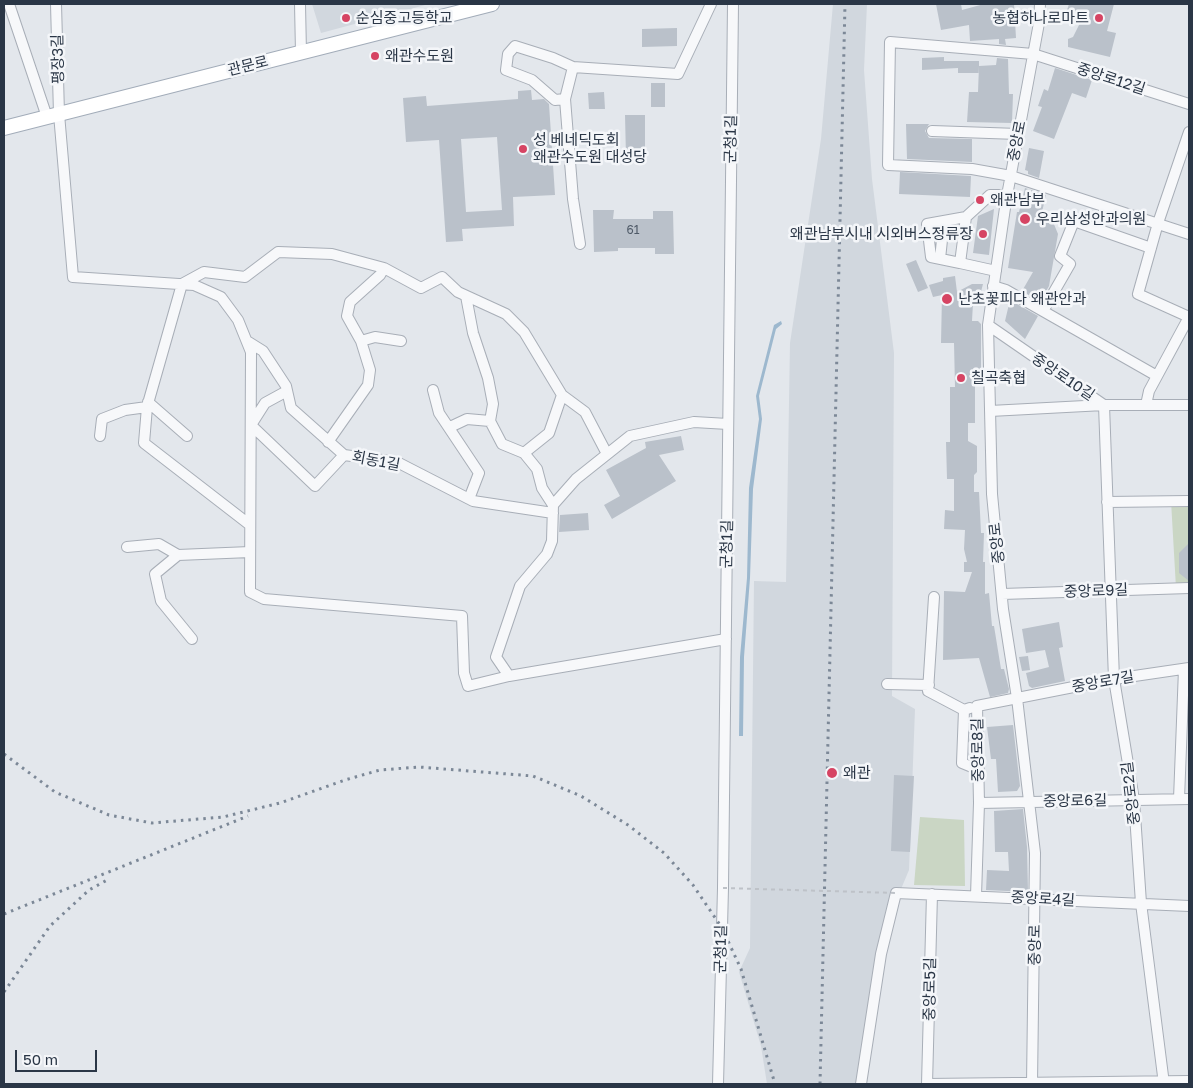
<!DOCTYPE html>
<meta charset="utf-8">
<style>
body{margin:0}
#map{position:relative;width:1193px;height:1088px;overflow:hidden;background:#e3e7ec;font-family:"Golos Text",sans-serif}
canvas{display:block}
.frame{position:absolute;inset:0;border:5px solid #2a3646;pointer-events:none}
.scale{position:absolute;left:15px;top:1050px;width:82px;height:22px;box-sizing:border-box;border:2px solid #2a3646;border-top:0;padding-left:6px;font-size:15px;line-height:18px;white-space:nowrap;color:#2a3646;-webkit-text-stroke:4px #f4f6f9;paint-order:stroke}
</style>
<div id="map">
<canvas width="1193" height="1088"></canvas>
<div class="frame"></div>
<div class="scale">50 m</div>
</div>
<script>
const context = document.querySelector('canvas').getContext('2d');
context.lineJoin = 'round';
function fillPath(path, color) { context.fillStyle = color; context.fill(path, 'evenodd'); }
const toPath = rows => new Path2D(rows.map(r => 'M' + r).join(''));
function strokePath(path, color, width, dash) { context.strokeStyle = color; context.lineWidth = width; context.lineCap = dash ? 'butt' : 'round'; context.setLineDash(dash || []); context.stroke(path); }
function drawText(font, color, halo, rows, align = 'center') {
  context.font = font + ' "Golos Text","Noto Sans KR",sans-serif'; context.lineWidth = 5; context.setLineDash([]); context.textBaseline = 'middle'; context.strokeStyle = halo; context.fillStyle = color; for (const [text, x, y, turn = 0] of rows) {
    context.save(); context.translate(x, y); context.rotate((+turn || 0) * Math.PI / 180); context.textAlign = isNaN(turn) ? turn : align; if (halo) context.strokeText(text, 0, 0); context.fillText(text, 0, 0); context.restore();
  }
}
const built = toPath([
 [312,4,429,4,321,33],
 [833,4,867,4,864,70,872,179,894,353,892,696,915,709,909,870,888,920,858,1084,767,1084,761,1046,739,972,750,948,754,581,786,582,790,343,821,139]
]);
const green = toPath([
 [1171,501,1189,501,1189,588,1176,588],
 [920,817,964,820,965,886,914,885]
]);
const water = toPath([
 [781,321,782,324,776,329,759,396,762,419,753,489,750,578,744,657,743,736,739,736,740,657,747,578,749,488,759,419,756,396,774,325]
]);
const building = toPath([
 [936,4,961,4,962,10,984,4,1014,4,1016,38,1005,39,1006,45,999,44,999,39,970,41,969,25,941,30],
 [1069,4,1114,4,1107,31,1116,33,1110,57,1068,47,1068,39,1073,37,1083,17,1066,13],
 [677,28,677,46,642,47,642,29],
 [944,57,944,61,979,61,979,73,958,73,958,68,922,70,922,58],
 [997,58,1008,59,1009,94,1013,94,1012,123,967,122,969,92,978,92,979,66,996,65],
 [1055,68,1092,80,1086,98,1072,93,1054,139,1033,131,1042,107,1038,106,1044,89,1048,91],
 [651,83,665,83,665,107,651,107],
 [531,90,532,100,544,99,549,104,555,195,513,197,514,226,462,229,463,241,446,242,439,140,406,142,403,98,426,96,427,106,518,99,518,91],
 [497,137,502,210,466,212,461,139],
 [604,92,605,109,589,109,588,93],
 [625,115,645,115,645,157,626,157],
 [906,124,929,124,925,131,929,138,972,139,972,162,907,159],
 [1029,148,1044,151,1039,178,1028,174,1028,171,1025,170],
 [900,172,971,176,970,197,899,194],
 [1025,188,1046,195,1041,216,1051,217,1058,234,1049,286,1040,302,1022,291,1033,272,1008,268,1017,212,1019,212],
 [994,209,989,255,973,253,978,216],
 [593,210,614,210,613,219,653,219,653,211,673,211,674,254,655,254,655,248,618,248,618,251,594,252],
 [916,260,928,288,918,292,906,264],
 [955,276,957,292,972,284,983,284,978,303,973,303,972,321,978,321,981,324,981,382,975,382,975,423,968,423,968,441,977,446,977,472,974,475,974,492,979,492,981,533,984,533,983,562,985,562,985,594,989,593,992,626,994,626,1001,669,1004,669,1009,689,1008,693,990,697,979,658,943,660,944,591,965,592,972,572,964,572,964,562,967,562,964,549,965,530,944,529,945,510,954,511,954,479,947,479,946,442,950,442,950,387,955,387,954,343,941,343,942,295,933,297,929,285,943,281,943,278],
 [1010,300,1038,316,1025,339,1005,321],
 [681,436,684,450,659,455,676,481,612,519,604,505,620,496,606,470,646,448,645,442],
 [588,513,589,530,559,532,560,515],
 [1189,543,1189,581,1179,573,1179,553],
 [1059,622,1063,647,1059,648,1065,681,1032,688,1029,686,1026,673,1049,667,1045,650,1026,653,1022,629],
 [1028,656,1030,670,1022,671,1019,657],
 [1013,725,1020,786,1017,791,998,792,996,759,991,759,987,727],
 [894,775,914,776,910,852,891,851],
 [1023,809,1027,847,1028,892,986,890,987,870,1009,871,1008,852,995,852,994,811]
]);
const minor = toPath([
 [9,4,47,117],
 [56,4,59,114,73,277,194,285,221,297,238,320,251,352,250,592,264,599,462,616,464,673,468,686,509,676],
 [300,4,301,53],
 [565,99,555,100,532,80,506,70,508,54,515,46,553,58,573,67],
 [1189,104,1033,54,890,42,888,165,972,169,1011,176,1189,234],
 [932,131,1018,134],
 [580,244,573,199,565,99,573,67,678,74,711,4],
 [940,259,944,221],
 [960,263,931,257,927,224,966,217],
 [996,271,960,263,966,217,990,195,1007,195],
 [993,286,1006,290,1157,376],
 [466,296,473,333,488,378,493,404,490,421,502,444,524,453,537,469,542,488,553,505],
 [1043,311,1070,264,1060,256,1074,221,1151,248],
 [988,325,1104,405],
 [247,341,263,351,286,386,291,408,344,455,397,462,473,501,553,513],
 [361,341,375,337,401,341],
 [433,390,439,413,479,473,469,499],
 [287,391,265,403,251,425,315,486,344,455],
 [148,402,187,436],
 [1104,405,1114,679,1134,800,1141,903,1164,1084],
 [1146,405,1149,391,1189,317,1138,294,1158,223,1189,132],
 [990,411,1104,405,1189,405],
 [450,427,467,419,490,421],
 [100,436,102,419,125,410,147,407],
 [328,442,368,385,370,370,361,341,347,316,350,302,380,275,384,268],
 [524,453,549,433,562,395],
 [1107,502,1189,501],
 [250,525,144,443,147,407,182,284,204,272,245,277,278,252,332,254,384,268,421,288,442,277,458,292,506,314,524,332,562,395,585,412,607,454],
 [127,547,159,544,178,555],
 [1002,594,1189,588],
 [934,597,928,691,964,710],
 [192,639,161,601,155,574,178,555,250,552],
 [726,639,509,676,496,657,520,586,547,554,552,541,553,505,576,479,630,436,694,422,728,424],
 [887,684,929,685],
 [970,708,964,710,962,763,979,770],
 [1179,799,1184,669],
 [979,803,977,706,1114,679,1189,668],
 [976,896,979,803,1189,799],
 [718,1084,723,888,733,4],
 [861,1084,881,954,896,893,1189,906],
 [927,1084,1189,1081],
 [927,1084,932,894],
 [1032,1084,1035,853,1017,698,1003,609,992,494,988,325,1006,201,1039,23,1040,4]
]);
const major = toPath([
 [4,128,492,4]
]);
const rail = toPath([
 [4,754,55,792,109,815,152,823,223,817,280,803,345,780,380,770,419,767,533,776,581,796,628,825,664,853,693,885,722,928,741,969,775,1084],
 [4,914,248,816],
 [4,992,50,926,89,890,109,879],
 [820,1084,845,4]
]);
const pathBridge = toPath([
 [723,888,896,893]
]);
const markers = [
 [346,18,5,"#d64463"],
 [1099,18,5,"#d64463"],
 [375,56,5,"#d64463"],
 [523,149,5,"#d64463"],
 [980,200,5,"#d64463"],
 [1025,219,6,"#d64463"],
 [983,234,5,"#d64463"],
 [947,299,6,"#d64463"],
 [961,378,5,"#d64463"],
 [832,773,6,"#d64463"]
];
const numberNames = [
 ["61",633,230]
];
const poiNames = [
 ["순심중고등학교",356,18],
 ["농협하나로마트",1089,18,"right"],
 ["왜관수도원",385,56],
 ["성 베네딕도회",533,140],
 ["왜관수도원 대성당",533,157],
 ["왜관남부",990,200],
 ["우리삼성안과의원",1036,219],
 ["왜관남부시내 시외버스정류장",973,234,"right"],
 ["난초꽃피다 왜관안과",958,299],
 ["칠곡축협",971,378],
 ["왜관",843,773]
];
const streetNames = [
 ["평장3길",58,59,-91],
 ["관문로",248,66,-14],
 ["중앙로12길",1111,79,18],
 ["군청1길",731,139,-89],
 ["중앙로",1017,141,-79],
 ["중앙로10길",1063,377,34],
 ["회동1길",376,461,11],
 ["중앙로",997,543,-96],
 ["군청1길",727,544,-89],
 ["중앙로9길",1096,591,-2],
 ["중앙로7길",1103,682,-10],
 ["중앙로8길",978,750,-91],
 ["중앙로2길",1131,793,-97],
 ["중앙로6길",1075,801,-1],
 ["중앙로4길",1043,899,3],
 ["중앙로",1035,945,-89],
 ["군청1길",721,949,-89],
 ["중앙로5길",930,989,-89]
];
fillPath(built, '#d1d7de');
fillPath(green, '#cad6c4');
fillPath(water, '#9db8ce');
fillPath(building, '#bac1ca');
strokePath(minor, '#a8aeb7', 12);
strokePath(major, '#a2acb9', 16);
strokePath(minor, '#f7f8fa', 10);
strokePath(major, '#fff', 14);
strokePath(rail, '#7c8897', 3, [2.5, 5]);
strokePath(pathBridge, '#bec2c8', 2, [4, 4]);
for (const [x, y, r, color] of markers) { const dot = new Path2D(); dot.arc(x, y, r, 0, 2 * Math.PI); context.fillStyle = color; context.fill(dot); strokePath(dot, '#f4f6f9', 2); }
drawText('12px', '#4e5967', null, numberNames);
drawText('15px', '#2a3646', '#f4f6f9', poiNames, 'left');
drawText('15px', '#2a3646', '#f4f6f9', streetNames);
</script>
